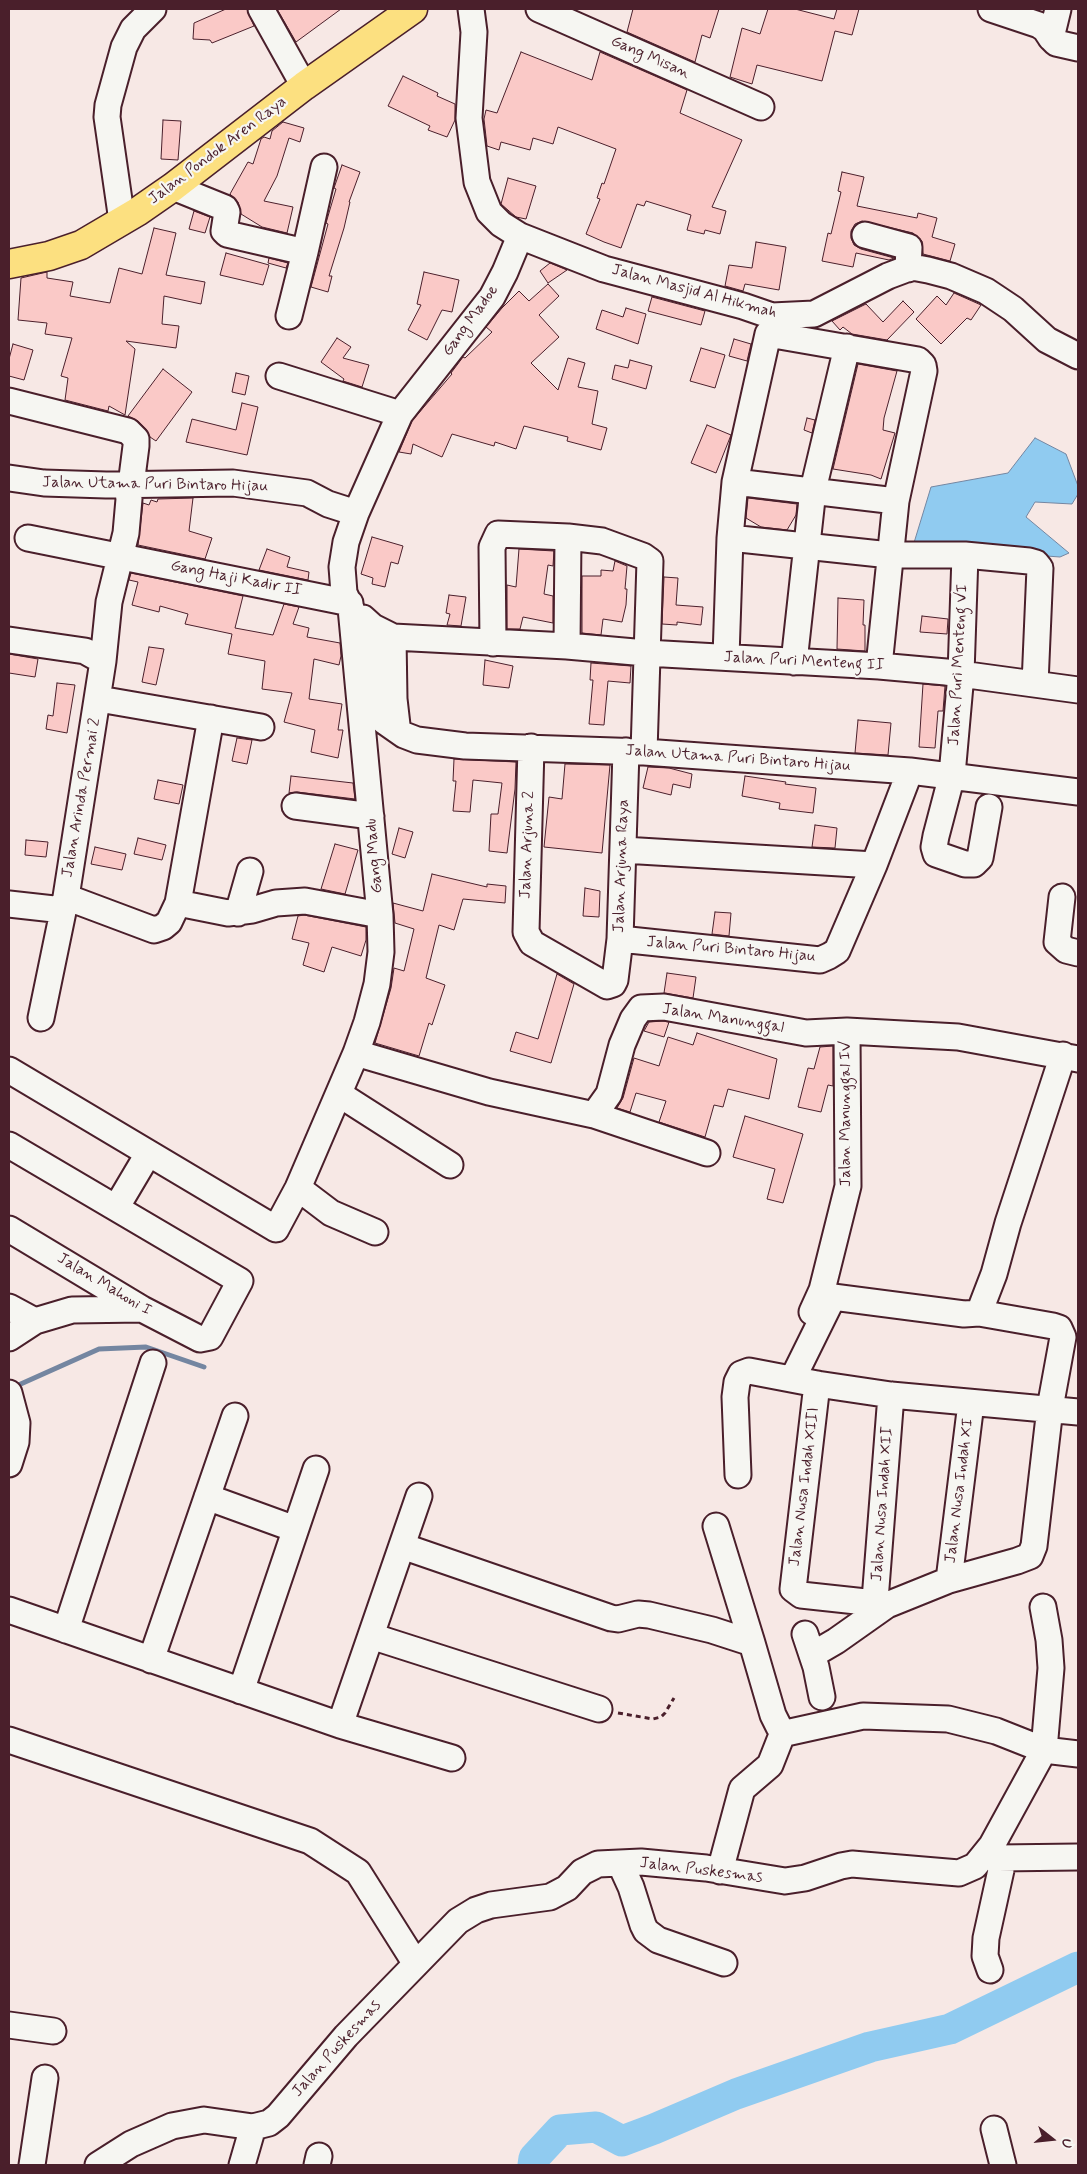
<!DOCTYPE html>
<style>
body{margin:0}
#map{position:relative;width:1087px;height:2174px;overflow:hidden;background:#f7e8e5;font-family:Mynerve,sans-serif}
canvas{display:block}
.frame{position:absolute;inset:0;border:10px solid #4a1f2b;pointer-events:none}
.north{position:absolute;left:1027px;top:2114px;width:50px;height:50px;-webkit-text-stroke:4px #f6f6f2;paint-order:stroke;rotate:106deg;font-size:14px;font-weight:700;line-height:20px;text-align:center;color:#4a1f2b}
.north::after{content:'';display:block;margin:auto;width:18px;height:22px;background:#4a1f2b;clip-path:polygon(50% 0,100% 100%,50% 72%,0 100%)}
</style>
<div id="map">
<canvas width="1087" height="2174"></canvas>
<div class="frame"></div>
<div class="north">U</div>
</div>
<script>
const context = document.querySelector('canvas').getContext('2d');
context.lineJoin = 'round';
function fillPath(path, color) { context.fillStyle = color; context.fill(path, 'evenodd'); }
const toPath = rows => new Path2D(rows.map(r => 'M' + r).join(''));
function strokePath(path, color, width, dash) { context.strokeStyle = color; context.lineWidth = width; context.lineCap = dash ? 'butt' : 'round'; context.setLineDash(dash || []); context.stroke(path); }
function drawText(font, color, halo, rows, align = 'center') {
  context.font = font + ' Mynerve,sans-serif'; context.lineWidth = 4.5; context.setLineDash([]); context.textBaseline = 'middle'; context.strokeStyle = halo; context.fillStyle = color; for (const [text, x, y, turn = 0] of rows) {
    context.save(); context.translate(x, y); context.rotate((+turn || 0) * Math.PI / 180); context.textAlign = isNaN(turn) ? turn : align; if (halo) context.strokeText(text, 0, 0); context.fillText(text, 0, 0); context.restore();
  }
}
const water = toPath([
 [1035,438,1066,454,1078,486,1078,494,1072,504,1035,502,1026,517,1069,553,1060,557,913,546,931,487,1008,473,1035,438]
]);
const stream = toPath([
 [14,1387,99,1349,146,1347,204,1367]
]);
const river = toPath([
 [533,2165,534,2158,560,2130,596,2127,622,2141,654,2129,736,2094,870,2047,950,2029,1078,1967]
]);
const building = toPath([
 [226,9,247,9,254,26,212,43,210,40,193,39,194,23,226,9],
 [277,9,341,9,296,42,277,9],
 [633,9,719,9,710,38,702,35,695,62,627,32,633,9],
 [768,9,795,9,834,19,837,9,859,9,852,35,835,31,822,81,757,65,752,84,730,77,742,28,760,34,768,9],
 [521,52,592,80,600,52,687,90,680,113,742,140,712,207,726,211,720,234,705,230,704,234,687,230,691,215,646,201,644,206,637,204,621,248,604,242,586,234,600,199,597,198,602,183,604,184,616,149,558,127,553,144,533,138,530,150,501,142,499,150,487,146,484,119,486,110,497,113,521,52],
 [403,76,438,93,437,96,455,104,455,120,447,137,428,130,430,126,388,106,403,76],
 [163,120,181,121,178,160,161,159,163,120],
 [283,122,304,128,300,142,289,138,277,176,264,201,293,207,287,233,262,227,241,214,238,202,230,194,248,162,253,164,261,139,264,137,270,139,272,131,283,122],
 [342,165,360,172,349,202,350,202,344,228,329,276,332,276,328,292,311,287,328,224,326,223,336,189,334,188,342,165],
 [842,172,864,177,857,206,917,218,918,213,937,218,932,237,955,244,950,261,923,254,922,241,913,233,862,221,855,224,851,231,851,238,854,245,861,249,894,258,889,260,856,253,853,267,822,261,828,233,831,234,841,192,838,191,842,172],
 [508,178,536,186,526,219,516,217,501,204,508,178],
 [194,211,210,217,205,233,189,229,194,211],
 [154,228,176,233,166,275,205,282,201,304,164,296,162,324,179,326,176,348,126,341,135,349,125,415,109,406,108,411,65,400,68,378,61,376,72,338,45,334,47,323,18,320,21,278,47,272,47,278,73,282,70,296,110,303,119,268,142,274,154,228],
 [756,242,786,247,779,290,745,284,743,291,725,286,729,265,752,268,756,242],
 [226,253,269,265,263,285,220,275,226,253],
 [269,258,288,263,286,268,268,263,269,258],
 [550,263,567,270,548,283,540,271,550,263],
 [424,272,459,280,452,312,442,310,427,340,408,330,421,305,417,304,424,272],
 [548,284,559,296,539,315,559,337,531,363,558,390,568,358,585,363,578,387,598,391,592,424,607,428,601,450,567,441,568,437,524,426,516,449,495,442,494,446,452,434,442,457,413,444,411,454,399,452,412,421,452,374,451,373,463,357,465,358,492,332,486,327,502,308,519,291,529,301,548,284],
 [954,293,981,305,971,320,967,318,941,344,916,319,937,296,946,305,954,293],
 [652,297,705,311,701,325,648,311,652,297],
 [903,301,914,312,887,340,852,334,843,327,840,330,832,321,866,304,883,322,903,301],
 [626,308,646,314,638,344,596,329,602,310,623,317,626,308],
 [337,338,351,347,343,358,369,365,362,387,343,381,344,379,321,362,337,338],
 [734,339,751,344,747,361,729,356,734,339],
 [13,344,33,350,24,380,9,376,9,359,13,344],
 [701,348,725,355,715,388,690,381,701,348],
 [630,360,652,366,646,389,612,379,615,365,628,368,630,360],
 [858,364,897,371,884,418,883,430,895,433,881,479,871,475,833,469,858,364],
 [163,369,192,392,156,441,150,437,146,429,138,421,128,416,163,369],
 [236,373,249,376,245,395,232,392,236,373],
 [242,403,258,407,247,455,186,442,192,419,236,430,242,403],
 [807,418,815,420,812,433,804,430,807,418],
 [707,425,731,435,716,473,691,463,707,425],
 [193,498,189,531,212,538,205,559,138,545,143,503,149,505,151,500,157,502,158,499,193,498],
 [748,498,797,504,796,515,787,530,761,527,746,518,748,498],
 [372,537,403,546,398,564,391,562,385,587,372,584,373,578,361,574,372,537],
 [267,549,290,557,287,567,309,572,308,580,259,570,267,549],
 [519,549,554,551,553,566,548,565,544,594,553,596,553,623,523,617,520,629,507,629,507,585,516,587,519,549],
 [615,561,627,566,625,589,627,589,626,605,622,622,603,619,601,635,582,633,582,576,601,576,601,570,613,571,615,561],
 [131,573,243,596,235,628,273,635,284,604,299,607,293,624,309,628,307,637,340,643,341,656,339,665,314,659,309,699,342,704,338,730,343,730,338,758,311,752,315,730,284,722,292,693,262,689,265,661,228,654,232,634,185,624,188,614,160,606,159,612,132,605,138,582,129,580,131,573],
 [664,577,678,578,676,605,703,607,701,625,677,622,677,625,662,624,664,577],
 [449,595,466,597,461,626,447,625,450,614,446,613,449,595],
 [838,598,864,600,863,625,865,625,865,651,837,649,838,598],
 [922,616,948,619,947,634,920,632,922,616],
 [149,647,164,649,156,685,142,682,149,647],
 [9,654,38,659,35,677,9,673,9,654],
 [485,660,513,666,509,688,483,685,485,660],
 [591,663,631,666,630,683,608,681,604,725,589,724,593,680,590,680,591,663],
 [57,683,75,685,67,733,46,729,48,715,53,716,57,683],
 [923,684,945,686,943,711,938,711,935,748,919,747,923,684],
 [858,720,891,723,888,755,855,753,858,720],
 [237,738,252,740,247,764,232,761,237,738],
 [454,759,516,762,515,789,507,853,489,851,491,814,498,814,502,783,473,780,470,812,453,811,456,781,453,781,454,759],
 [565,764,610,765,602,853,544,847,549,797,562,799,565,764],
 [648,767,669,768,692,774,690,788,673,784,671,795,643,788,648,767],
 [291,776,353,783,355,799,297,792,289,793,291,776],
 [745,776,786,782,785,784,816,788,813,813,779,809,780,803,742,796,745,776],
 [158,780,183,785,179,804,154,799,158,780],
 [815,825,837,828,835,848,812,847,815,825],
 [399,828,413,832,405,858,392,854,399,828],
 [138,838,166,845,162,860,134,854,138,838],
 [26,840,48,842,46,857,25,855,26,840],
 [335,844,358,850,345,894,321,889,335,844],
 [95,847,126,854,122,870,91,864,95,847],
 [432,874,487,887,487,884,506,886,505,903,463,899,454,930,439,925,426,978,445,985,432,1025,429,1023,419,1056,375,1043,391,988,394,968,404,971,414,929,395,923,393,903,423,911,432,874],
 [585,888,600,891,599,917,583,916,585,888],
 [715,912,731,913,729,936,712,934,715,912],
 [304,915,366,927,366,940,361,956,332,947,324,972,303,965,309,943,292,939,298,916,304,915],
 [667,973,696,977,693,998,664,993,667,973],
 [557,974,574,984,551,1063,510,1051,516,1032,538,1039,557,974],
 [663,1021,669,1022,664,1037,644,1031,649,1022,663,1021],
 [697,1033,777,1059,769,1099,728,1089,723,1107,714,1105,705,1137,659,1122,666,1101,636,1093,630,1112,617,1108,623,1098,634,1058,659,1066,668,1037,693,1045,697,1033],
 [833,1046,833,1086,828,1085,821,1112,798,1107,808,1068,814,1069,820,1047,833,1046],
 [745,1116,803,1134,783,1203,767,1199,775,1169,733,1157,745,1116]
]);
const path = toPath([
 [618,1713,653,1719,661,1717,665,1713,674,1698]
]);
const minor = toPath([
 [261,9,304,86],
 [471,9,474,32,469,118,477,182,489,212,501,224,520,236,604,269,743,306,772,316,814,314,888,276,912,267,928,270,951,276,986,291,1013,309,1047,340,1078,356],
 [539,9,761,107],
 [991,9,1039,25,1045,29,1051,38],
 [1058,9,1051,38,1056,43,1078,48],
 [173,187,225,208,227,212,224,231,227,234,305,252,324,167],
 [122,221,107,117,108,105,124,47,133,29,153,9],
 [865,235,909,247,908,269],
 [289,316,305,252],
 [279,376,400,414],
 [9,401,128,431,136,439,136,446,131,485],
 [9,478,44,483,106,485,233,483,307,493,328,504,356,513],
 [735,482,896,501],
 [28,538,350,603],
 [730,538,890,555,965,555,1029,561,1036,563,1040,568,1035,684],
 [965,555,961,674,952,775,936,836,934,847,936,854,965,864,974,864,980,858,989,807],
 [363,618,373,627,393,637,567,646,646,653,879,666,946,672,1078,690],
 [373,627,374,662,379,710,384,721,404,735,417,740,465,746,644,752,910,771,1078,792],
 [393,637,394,699,397,725],
 [9,640,85,651,103,661,66,897,41,1018],
 [493,643,492,547,498,534,568,537,602,541,643,556,650,561,644,752],
 [567,646,568,537],
 [726,657,730,538,735,482,768,334,918,360,923,365,924,371,896,501,879,666],
 [103,661,109,602,126,533,129,499,127,485],
 [794,662,813,490,847,347],
 [99,699,261,727],
 [531,747,526,932,532,943,607,986,613,984,615,980,620,939,626,751],
 [295,806,371,816],
 [623,850,874,865],
 [66,897,154,930,163,927,169,922,178,903,211,718],
 [1062,897,1057,942,1066,950,1078,953],
 [178,903,228,913,252,910,276,903,305,901,380,915],
 [9,904,63,910],
 [238,913,250,871],
 [620,939,820,960,829,956,837,951,874,865,910,771],
 [356,1053,489,1092,594,1115,707,1153],
 [9,1070,276,1229,298,1188,356,1053,367,1022,377,984,381,952,380,915,351,608,344,593,342,567,346,542,356,513,400,414,492,297,505,272,520,236],
 [339,1094,450,1165],
 [594,1115,609,1094,622,1045,633,1019,641,1008,664,1007,806,1033,847,1031,958,1037,1078,1059],
 [9,1145,240,1281,210,1337,200,1339,142,1309,9,1229],
 [298,1188,331,1213,375,1232],
 [116,1208,148,1154],
 [9,1307,35,1321],
 [812,1312,822,1290,848,1186,847,1031],
 [979,1313,994,1274,1008,1223,1063,1055],
 [9,1338,35,1321,72,1310,142,1309],
 [793,1378,833,1297,964,1314,979,1313,1053,1326,1059,1328,1063,1337,1050,1408,1034,1546,1030,1556,1017,1561,949,1580,887,1605,836,1641,812,1655],
 [817,1384,793,1589,801,1595,875,1603],
 [9,1393,17,1423,16,1442,9,1464],
 [738,1475,735,1397,737,1382,741,1374,749,1371,817,1384,891,1395,1078,1412],
 [207,1497,295,1529],
 [716,1526,752,1643],
 [402,1546,611,1618,618,1619,638,1614,649,1615,712,1630,752,1643,773,1715,779,1727,786,1733,863,1716,948,1719,996,1731,1044,1750,1078,1754],
 [949,1580,971,1403],
 [9,1610,340,1725,452,1758],
 [874,1613,891,1395],
 [66,1630,153,1363],
 [805,1634,816,1667,822,1697],
 [371,1636,599,1709],
 [151,1660,235,1416],
 [241,1691,316,1469],
 [340,1725,419,1496],
 [9,1740,310,1841,358,1872,416,1964],
 [998,1858,1078,1857],
 [620,1863,631,1887,643,1925,646,1931,658,1940,724,1963],
 [720,1871,742,1789,770,1765,783,1732],
 [990,1970,985,1956,986,1938,1001,1870,998,1858,992,1845],
 [9,2025,53,2031],
 [994,2129,1003,2165],
 [32,2165,45,2078],
 [98,2165,131,2144,172,2126,204,2120,253,2127,269,2123,278,2116,346,2036,458,1921,476,1910,491,1905,550,1897,567,1888,582,1872,598,1864,641,1862,706,1868,785,1881,805,1878,841,1866,852,1864,959,1873,975,1866,992,1845,1044,1750,1051,1668,1049,1640,1043,1607],
 [242,2165,253,2127],
 [317,2165,319,2156]
]);
const major = toPath([
 [9,264,49,256,81,245,137,212,173,187,304,86,413,9]
]);
const streetNames = [
 ["Gang Misan",650,58,24],
 ["Jalan Pondok Aren Raya",218,151,-37],
 ["Jalan Masjid Al Hikmah",694,292,15],
 ["Gang Madoe",471,321,-54],
 ["Jalan Utama Puri Bintaro Hijau",155,485,1],
 ["Gang Haji Kadir II",236,579,11],
 ["Jalan Puri Menteng II",804,662,3],
 ["Jalan Puri Menteng VI",959,665,-87],
 ["Jalan Utama Puri Bintaro Hijau",738,759,4],
 ["Jalan Arinda Permai 2",82,798,-80],
 ["Jalan Arjuna 2",528,845,-88],
 ["Gang Madu",375,856,-95],
 ["Jalan Arjuna Raya",622,866,-88],
 ["Jalan Puri Bintaro Hijau",731,950,5],
 ["Jalan Manunggal",723,1019,9],
 ["Jalan Manunggal IV",847,1114,-90],
 ["Jalan Mahoni I",104,1285,31],
 ["Jalan Nusa Indah XIII",805,1487,-83],
 ["Jalan Nusa Indah XI",960,1491,-83],
 ["Jalan Nusa Indah XII",883,1504,-86],
 ["Jalan Puskesmas",701,1871,7],
 ["Jalan Puskesmas",337,2049,-48]
];
fillPath(water, '#90cbf0');
strokePath(water, '#7486a1', 1);
strokePath(stream, '#7486a1', 5);
strokePath(river, '#90cbf0', 31);
fillPath(building, '#fac9c7');
strokePath(building, '#4a1f2b', 1);
strokePath(minor, '#4a1f2b', 29);
strokePath(major, '#4a1f2b', 31);
strokePath(path, '#4a1f2b', 3, [5, 4]);
strokePath(minor, '#f6f6f2', 25);
strokePath(major, '#fce080', 28);
drawText('16px', '#4a1f2b', '#f6f6f2', streetNames);
</script>
